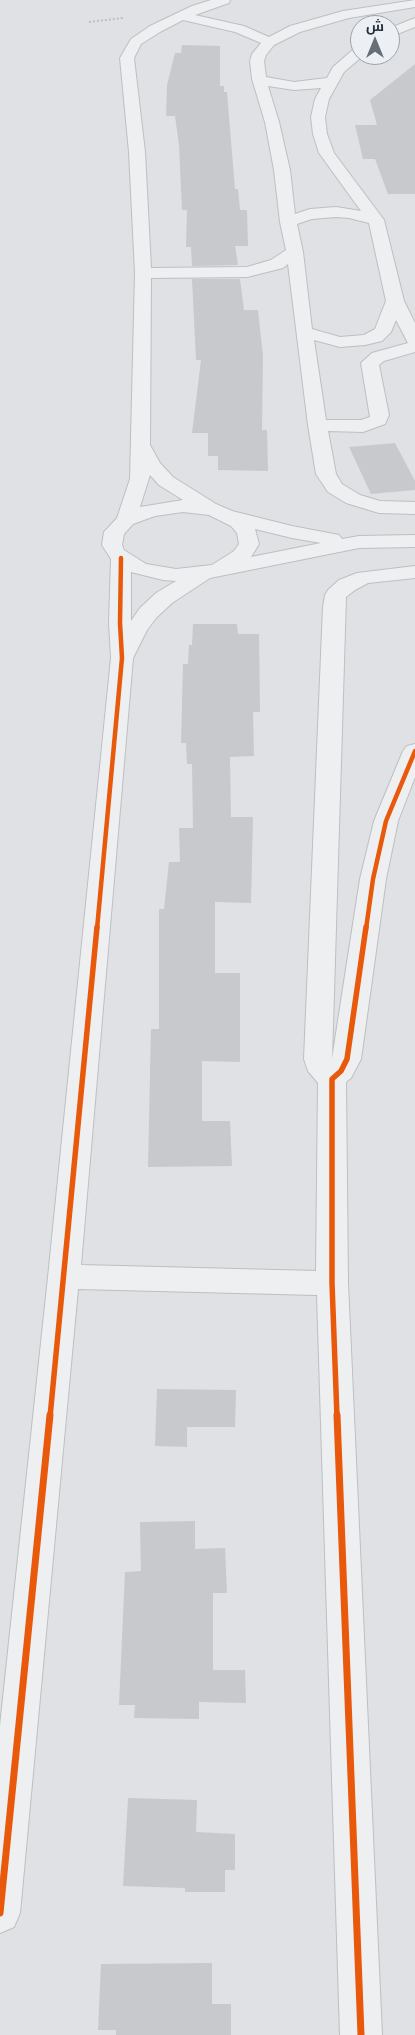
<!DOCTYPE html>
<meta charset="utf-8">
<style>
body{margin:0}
#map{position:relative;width:415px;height:2035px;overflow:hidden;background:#dfe1e4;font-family:Quicksand,Cairo,sans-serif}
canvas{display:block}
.north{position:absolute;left:350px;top:15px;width:50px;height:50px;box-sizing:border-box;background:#ecf0f5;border:1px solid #9da3ac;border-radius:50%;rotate:0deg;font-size:14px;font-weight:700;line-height:20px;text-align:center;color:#26303e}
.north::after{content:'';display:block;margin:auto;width:18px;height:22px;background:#676e78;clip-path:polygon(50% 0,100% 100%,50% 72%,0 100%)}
</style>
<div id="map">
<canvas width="415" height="2035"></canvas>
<div class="north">ش</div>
</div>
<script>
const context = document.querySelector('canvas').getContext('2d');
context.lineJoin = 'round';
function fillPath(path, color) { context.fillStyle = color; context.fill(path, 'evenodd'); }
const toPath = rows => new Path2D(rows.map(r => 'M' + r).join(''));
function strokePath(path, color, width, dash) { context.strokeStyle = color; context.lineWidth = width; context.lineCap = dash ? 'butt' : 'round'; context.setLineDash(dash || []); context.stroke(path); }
const building = toPath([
 [182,45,220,46,220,86,224,86,224,92,227,92,235,189,238,189,240,210,247,210,248,246,235,246,238,265,192,266,191,247,186,247,187,210,182,210,179,145,175,116,166,116,167,85,175,53,181,53],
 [415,64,415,194,388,194,375,159,363,159,355,125,377,125,370,100],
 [192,279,240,279,244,310,258,310,263,356,262,430,267,430,268,471,218,470,218,456,208,456,208,433,192,433,201,360,196,360],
 [395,443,415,481,415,490,371,494,349,447],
 [193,624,237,624,238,634,259,634,260,712,253,712,254,756,230,757,231,817,253,817,251,903,215,902,215,973,240,973,240,1062,202,1061,202,1121,230,1121,232,1166,148,1167,151,1029,159,1029,159,909,164,909,169,862,180,862,179,828,193,828,192,764,187,764,186,743,181,743,183,664,188,664,189,645,192,645],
 [157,1389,236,1390,235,1427,187,1427,187,1447,155,1446],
 [195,1521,195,1549,225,1548,227,1593,213,1593,213,1670,245,1670,246,1703,199,1702,199,1719,134,1718,135,1705,119,1705,125,1572,141,1571,140,1522],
 [128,1798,197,1800,196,1832,235,1834,235,1870,225,1870,225,1892,185,1892,185,1888,123,1886],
 [212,1963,212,2004,231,2004,231,2035,116,2035,116,2030,98,2030,101,1964]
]);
const path = toPath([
 [89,22,123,18]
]);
const minor = toPath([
 [211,0,230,0,229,3,195,15,244,26,269,37,290,26,343,11,415,0,415,7,349,18,300,32,274,45,266,55,264,61,266,77,294,82,327,78,333,67,355,48,360,47,360,55,364,55,344,72,329,99,325,117,327,134,334,153,384,220,404,301,415,323,415,352,384,361,379,365,389,415,385,424,363,432,328,431,336,474,342,484,360,495,380,501,415,502,415,514,379,513,346,503,328,492,316,474,308,425,288,264,283,268,247,277,151,278,150,445,160,463,173,477,216,504,232,511,292,526,339,535,342,539,359,536,415,535,415,547,359,548,210,578,172,603,156,618,147,630,133,658,81,1265,316,1271,318,1083,308,1071,304,1059,323,607,325,595,328,590,339,580,357,573,415,566,415,578,368,583,355,590,346,597,332,1059,360,879,374,821,403,751,407,746,415,744,415,777,398,821,386,879,361,1059,351,1078,346,1082,348,1283,382,2035,340,2035,317,1295,78,1289,20,1913,14,1927,0,1933,0,1726,48,1277,111,658,109,623,111,559,102,545,104,532,117,518,130,479,135,273,129,152,120,58,131,39,150,26,192,6,211,0],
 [183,20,235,32,261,43,252,54,250,61,252,79,265,122,274,170,280,222,286,250,271,260,247,267,151,268,145,152,134,58,141,44,160,32,183,20],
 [268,86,294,90,321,88,315,99,311,117,313,134,319,153,361,211,336,207,310,209,295,214,290,170,279,122,268,86],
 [336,217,349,218,369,223,386,301,375,329,364,335,340,337,312,329,303,252,297,224,312,219,336,217],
 [396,320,408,343,372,353,361,363,370,417,361,420,326,420,314,340,340,347,365,345,382,341,391,332,396,320],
 [150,475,159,485,183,500,140,507,150,475],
 [183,512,209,515,231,526,237,533,239,544,234,551,212,565,176,569,146,564,124,550,122,545,124,534,133,524,155,516,183,512],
 [255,529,292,538,321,543,251,557,259,544,255,529],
 [131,572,163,580,176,581,156,593,140,608,131,621,131,572],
 [415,18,415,27,390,37,390,28,415,18]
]);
const cyclewayFar2 = toPath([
 [97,929,122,658,120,623,121,558],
 [366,929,373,879,386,821,415,751]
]);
const cyclewayFar1 = toPath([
 [50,1417,97,927],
 [337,1417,332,1283,332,1079,341,1071,347,1059,366,927]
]);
const cycleway = toPath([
 [337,1415,361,2035],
 [0,1913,50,1415]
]);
fillPath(building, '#c7c9cc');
strokePath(minor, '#bdbfc2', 2);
strokePath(path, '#bdc0c3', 2, [2, 2]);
fillPath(minor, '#eeeff1');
strokePath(cyclewayFar2, '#e8590c', 4.5);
strokePath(cyclewayFar1, '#e8590c', 5.5);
strokePath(cycleway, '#e8590c', 7);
</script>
